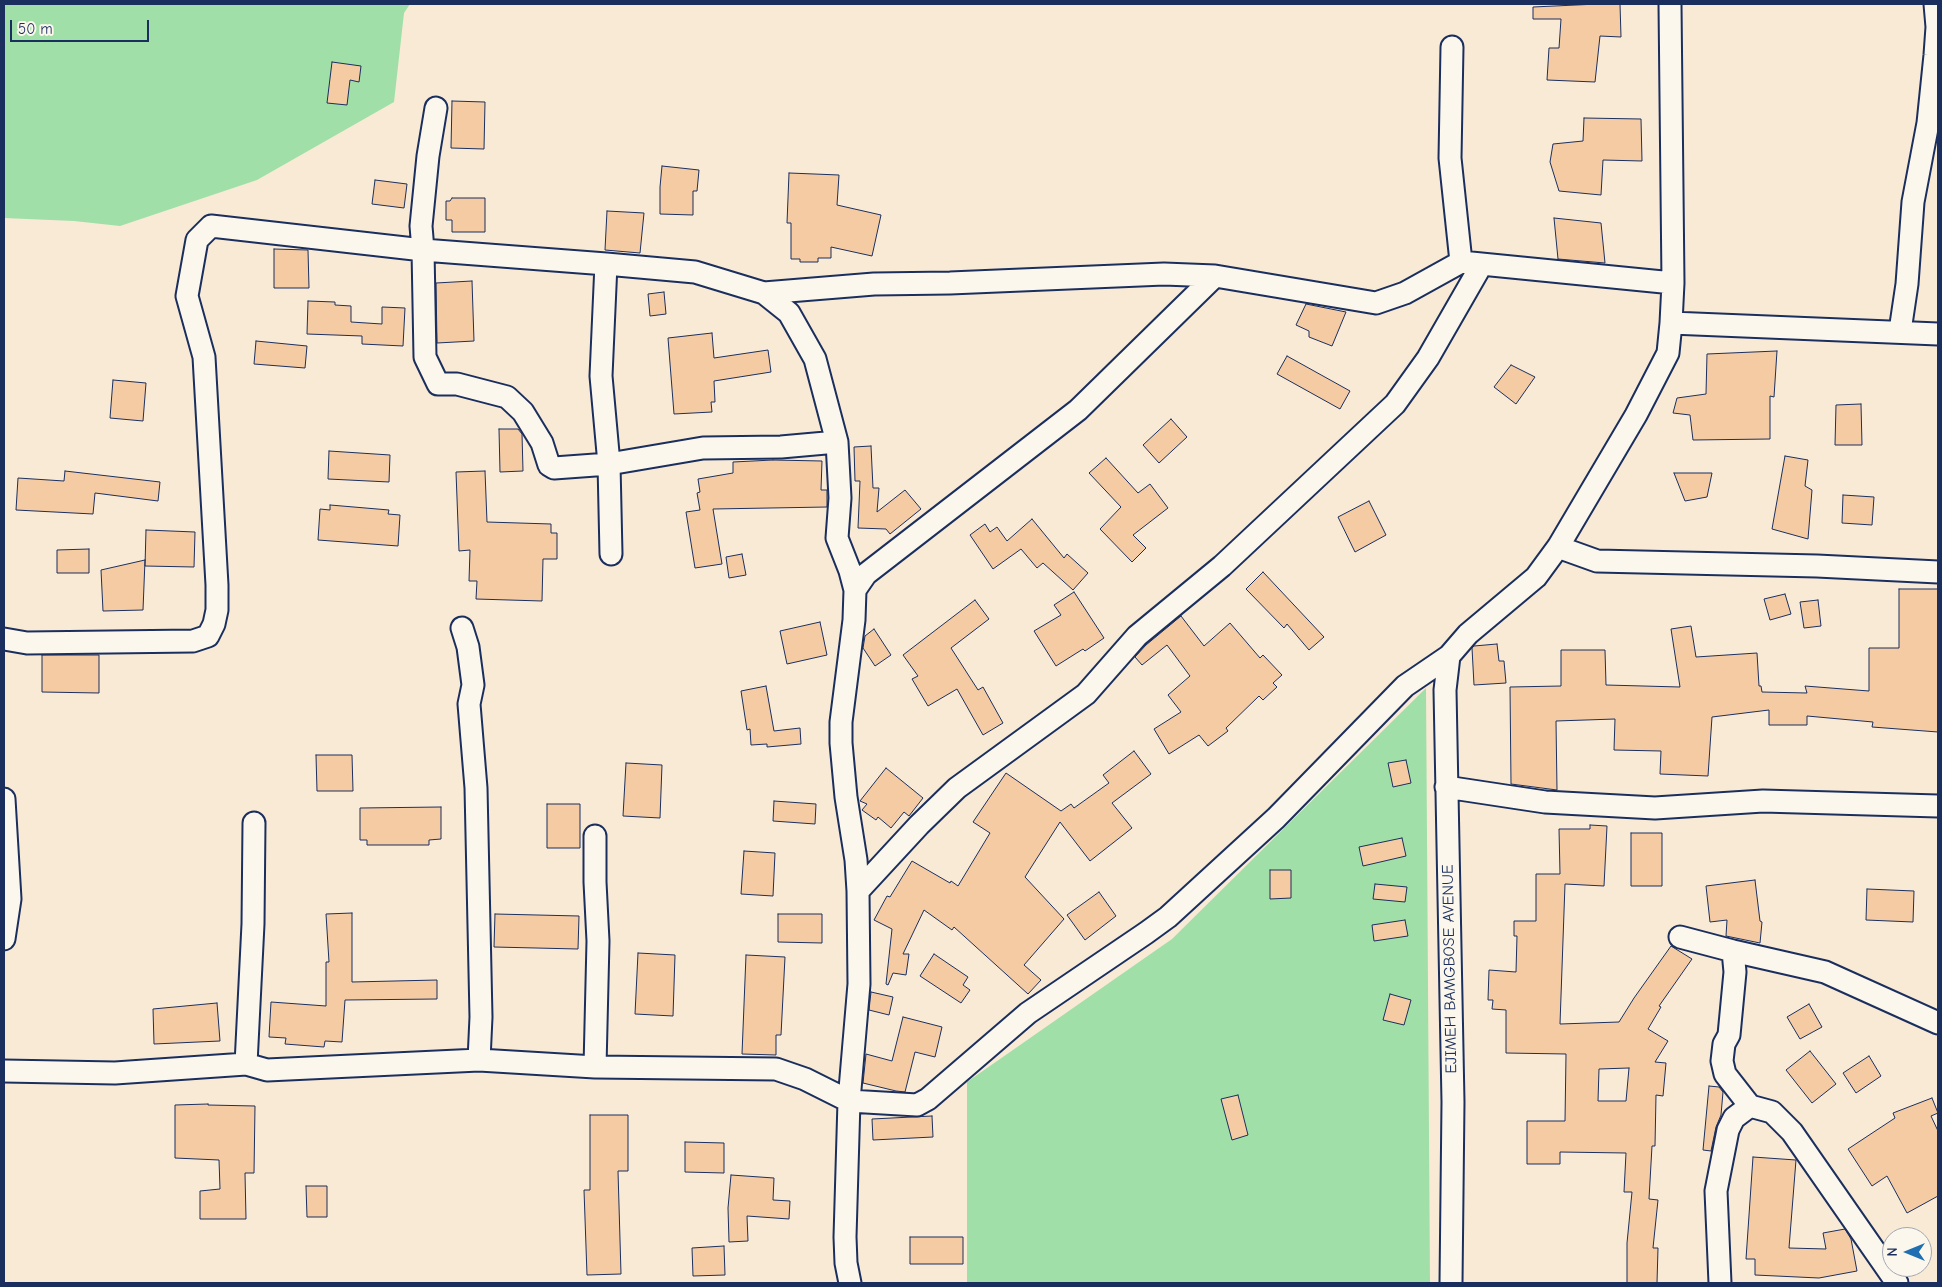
<!DOCTYPE html>
<style>
body{margin:0}
#map{position:relative;width:1942px;height:1287px;overflow:hidden;background:#f9ead6;font-family:"Comic Neue",sans-serif}
canvas{display:block}
.frame{position:absolute;inset:0;border:5px solid #1b2f5e;pointer-events:none}
.north{position:absolute;left:1882px;top:1227px;width:50px;height:50px;box-sizing:border-box;background:#fbf7ec;border:1px solid #a1a7b3;border-radius:50%;rotate:270deg;font-size:14px;font-weight:700;line-height:20px;text-align:center;color:#1b2f5e}
.north::after{content:'';display:block;margin:auto;width:18px;height:22px;background:#1f6fb2;clip-path:polygon(50% 0,100% 100%,50% 72%,0 100%)}
.scale{position:absolute;left:10px;top:20px;width:139px;height:22px;box-sizing:border-box;border:2px solid #1b2f5e;border-top:0;padding-left:6px;font-size:15px;line-height:18px;white-space:nowrap;color:#1b2f5e;-webkit-text-stroke:4px #fbf7ec;paint-order:stroke}
</style>
<div id="map">
<canvas width="1942" height="1287"></canvas>
<div class="frame"></div>
<div class="north">N</div>
<div class="scale">50 m</div>
</div>
<script>
const context = document.querySelector('canvas').getContext('2d');
context.lineJoin = 'round';
function fillPath(path, color) { context.fillStyle = color; context.fill(path, 'evenodd'); }
const toPath = rows => new Path2D(rows.map(r => 'M' + r).join(''));
function strokePath(path, color, width, dash) { context.strokeStyle = color; context.lineWidth = width; context.lineCap = dash ? 'butt' : 'round'; context.setLineDash(dash || []); context.stroke(path); }
function drawText(font, color, halo, rows, align = 'center') {
  context.font = font + ' "Comic Neue",sans-serif'; context.lineWidth = 4; context.setLineDash([]); context.textBaseline = 'middle'; context.strokeStyle = halo; context.fillStyle = color; for (const [text, x, y, turn = 0] of rows) {
    context.save(); context.translate(x, y); context.rotate((+turn || 0) * Math.PI / 180); context.textAlign = isNaN(turn) ? turn : align; if (halo) context.strokeText(text, 0, 0); context.fillText(text, 0, 0); context.restore();
  }
}
const green = toPath([
 [4,4,410,4,404,13,394,102,257,180,120,226,74,221,4,218],
 [1426,688,1430,1283,967,1283,967,1082,1172,939]
]);
const building = toPath([
 [1598,4,1620,4,1621,37,1600,36,1595,82,1547,80,1549,48,1559,48,1561,19,1533,19,1533,7,1598,4],
 [332,62,361,66,359,82,350,80,347,105,327,103,332,62],
 [452,101,485,102,484,149,451,148,452,101],
 [1584,118,1641,119,1642,161,1603,160,1601,195,1559,191,1550,162,1553,144,1583,141,1584,118],
 [662,166,699,170,697,191,693,191,693,215,660,214,660,187,662,166],
 [789,173,839,175,837,205,881,215,872,256,831,247,831,258,818,258,818,262,800,262,800,259,791,259,791,223,787,223,789,173],
 [375,180,407,184,404,208,372,204,375,180],
 [452,198,485,198,485,232,452,232,452,220,446,220,446,201,450,201,452,198],
 [607,211,644,213,640,253,605,250,607,211],
 [1554,218,1601,223,1605,263,1558,259,1554,218],
 [274,249,308,250,309,288,274,288,274,249],
 [472,281,474,341,437,343,436,283,472,281],
 [664,292,666,314,650,316,648,294,664,292],
 [308,301,335,302,335,305,351,306,351,322,382,324,382,307,405,308,403,346,362,344,362,336,307,334,308,301],
 [1306,304,1346,312,1332,346,1309,337,1309,331,1296,325,1306,304],
 [712,333,714,358,768,350,771,372,714,381,715,402,711,402,712,412,674,414,668,338,712,333],
 [256,341,307,346,305,368,254,364,256,341],
 [1777,351,1774,397,1770,396,1770,439,1693,440,1690,415,1673,413,1677,398,1706,394,1707,354,1777,351],
 [1287,356,1350,391,1340,409,1277,374,1287,356],
 [1511,365,1535,377,1516,404,1494,387,1511,365],
 [113,380,146,383,143,421,110,418,113,380],
 [1861,404,1862,445,1835,445,1836,405,1861,404],
 [1171,419,1187,437,1159,463,1143,445,1171,419],
 [499,429,518,429,522,434,523,471,500,472,499,429],
 [871,446,873,488,879,488,877,512,905,490,921,509,890,534,886,529,858,528,860,481,855,481,854,447,871,446],
 [329,451,390,455,389,482,328,479,329,451],
 [1785,456,1808,460,1805,486,1812,490,1808,539,1772,529,1785,456],
 [1106,458,1138,493,1150,484,1168,508,1133,535,1146,548,1132,562,1100,529,1121,507,1089,473,1106,458],
 [773,460,822,461,821,490,827,490,827,507,713,509,722,564,695,568,686,512,700,510,697,493,700,492,698,479,733,473,733,462,773,460],
 [65,471,160,482,158,501,95,493,93,514,16,510,18,478,64,481,65,471],
 [485,471,487,522,551,524,551,533,557,533,557,559,543,559,542,601,476,599,477,581,469,581,470,550,459,551,456,472,485,471],
 [1674,473,1712,473,1707,497,1685,501,1674,473],
 [1843,495,1874,497,1872,525,1842,523,1843,495],
 [1369,501,1386,535,1355,552,1338,517,1369,501],
 [330,505,389,510,388,514,400,515,398,546,318,540,320,509,330,510,330,505],
 [1032,519,1064,558,1067,554,1088,573,1073,590,1043,563,1037,568,1021,549,993,569,970,535,985,524,990,532,997,527,1007,541,1032,519],
 [146,530,195,532,194,567,145,566,146,530],
 [89,549,89,573,57,573,57,550,89,549],
 [742,554,746,575,729,578,726,557,742,554],
 [145,560,143,610,103,611,101,570,145,560],
 [1263,572,1324,637,1309,650,1287,624,1284,628,1246,589,1263,572],
 [1899,589,1938,589,1938,732,1872,727,1873,722,1807,716,1807,725,1769,725,1769,710,1712,717,1708,776,1660,774,1661,751,1614,750,1615,719,1556,721,1557,790,1511,784,1510,687,1561,686,1561,650,1605,650,1606,685,1680,687,1671,629,1691,626,1696,657,1757,653,1759,686,1761,686,1762,692,1807,693,1805,686,1869,691,1869,648,1899,648,1899,589],
 [1074,592,1104,638,1085,651,1083,649,1056,666,1034,631,1061,615,1054,605,1074,592],
 [1785,594,1791,614,1770,620,1764,599,1785,594],
 [975,600,989,619,951,648,978,690,983,687,1003,723,983,735,957,689,928,706,912,679,918,676,903,655,975,600],
 [1818,600,1821,626,1804,628,1800,602,1818,600],
 [1181,616,1204,646,1230,623,1260,658,1263,655,1282,675,1273,683,1277,687,1263,700,1259,696,1226,728,1228,731,1208,746,1199,735,1169,754,1154,729,1181,712,1168,695,1190,676,1167,645,1142,665,1135,657,1146,645,1181,616],
 [820,622,827,655,787,664,780,631,820,622],
 [874,629,891,655,875,666,863,648,865,636,874,629],
 [1497,644,1499,661,1504,661,1506,683,1474,685,1472,648,1474,646,1497,644],
 [42,655,99,655,99,693,42,692,42,655],
 [766,686,774,731,800,728,801,744,767,747,767,744,751,745,750,729,747,730,741,691,766,686],
 [1134,751,1151,774,1112,803,1132,828,1090,861,1060,822,1025,877,1064,919,1024,965,1041,980,1028,994,954,927,952,930,924,910,903,954,909,954,906,975,893,973,888,985,886,984,892,929,874,920,887,896,890,897,912,861,950,883,951,881,958,886,990,833,973,822,1006,773,1061,811,1071,804,1074,808,1109,783,1103,775,1134,751],
 [316,755,352,755,353,791,317,791,316,755],
 [1406,760,1411,783,1393,787,1388,763,1406,760],
 [626,763,662,765,660,818,623,816,626,763],
 [886,768,923,798,909,816,904,812,891,828,878,817,876,820,862,810,867,804,860,801,886,768],
 [774,801,816,804,815,824,773,821,774,801],
 [547,804,580,804,580,848,547,848,547,804],
 [441,807,441,839,429,840,429,845,367,845,367,840,360,840,360,808,441,807],
 [1590,825,1607,826,1604,886,1565,884,1560,1024,1619,1022,1634,998,1671,946,1692,959,1659,1006,1661,1007,1648,1029,1668,1041,1655,1062,1666,1063,1663,1096,1656,1095,1655,1146,1652,1146,1649,1199,1658,1200,1653,1248,1658,1248,1657,1283,1627,1283,1627,1243,1632,1192,1624,1192,1626,1153,1560,1152,1560,1164,1527,1164,1527,1121,1565,1121,1566,1054,1506,1053,1506,1010,1492,1009,1493,1000,1488,1000,1489,970,1516,972,1517,936,1514,936,1514,921,1536,921,1536,874,1560,874,1559,829,1590,829,1590,825],
 [1629,1068,1626,1101,1598,1101,1599,1069,1629,1068],
 [1631,833,1662,833,1662,886,1631,886,1631,833],
 [1402,838,1406,856,1363,866,1359,847,1402,838],
 [744,851,775,853,773,896,741,894,744,851],
 [1270,870,1291,870,1291,898,1270,899,1270,870],
 [1755,880,1760,921,1762,922,1760,943,1726,936,1727,920,1710,922,1706,886,1755,880],
 [1375,884,1407,887,1405,902,1373,899,1375,884],
 [1867,889,1914,891,1913,922,1866,920,1867,889],
 [1099,892,1116,916,1085,940,1067,915,1099,892],
 [352,913,352,982,437,980,437,999,345,1000,342,1042,325,1041,324,1047,285,1044,286,1038,269,1037,271,1002,326,1006,326,962,329,962,326,914,352,913],
 [495,914,579,916,578,949,494,947,495,914],
 [778,914,822,914,822,943,778,942,778,914],
 [1405,920,1408,936,1374,941,1372,925,1405,920],
 [638,953,675,955,673,1016,635,1014,638,953],
 [934,954,968,977,963,985,970,990,961,1003,920,976,934,954],
 [746,955,785,957,781,1035,776,1035,776,1055,742,1054,746,955],
 [871,992,893,997,889,1015,869,1010,871,992],
 [1390,994,1411,1000,1404,1025,1383,1020,1390,994],
 [217,1003,220,1041,154,1044,153,1009,217,1003],
 [1809,1004,1822,1027,1800,1039,1787,1017,1809,1004],
 [903,1017,942,1027,935,1057,915,1052,905,1092,896,1091,863,1083,866,1054,892,1061,903,1017],
 [1810,1051,1836,1084,1812,1103,1786,1070,1810,1051],
 [1869,1056,1881,1076,1856,1093,1843,1073,1869,1056],
 [1709,1086,1719,1087,1723,1092,1721,1115,1716,1127,1711,1151,1703,1150,1709,1086],
 [1238,1095,1248,1135,1232,1140,1221,1099,1238,1095],
 [1932,1098,1938,1113,1931,1116,1938,1131,1938,1196,1907,1213,1887,1176,1872,1186,1848,1149,1895,1118,1893,1113,1932,1098],
 [208,1104,208,1105,255,1106,254,1173,245,1173,246,1219,200,1219,200,1191,220,1189,219,1160,175,1158,175,1105,208,1104],
 [590,1115,628,1115,628,1171,618,1171,621,1274,587,1275,584,1190,590,1190,590,1115],
 [932,1116,933,1137,873,1140,872,1119,932,1116],
 [685,1142,724,1143,724,1173,685,1172,685,1142],
 [1753,1157,1796,1160,1789,1248,1826,1249,1823,1233,1845,1229,1851,1239,1857,1271,1819,1278,1755,1275,1755,1259,1746,1259,1753,1157],
 [731,1175,774,1178,773,1200,790,1201,789,1219,747,1216,748,1241,729,1242,728,1208,731,1175],
 [306,1186,327,1186,327,1217,307,1217,306,1186],
 [910,1237,963,1237,963,1264,910,1264,910,1237],
 [724,1246,725,1275,693,1276,692,1248,724,1246]
]);
const minor = toPath([
 [1452,47,1450,158,1461,262,1673,283],
 [436,108,428,156,421,226,423,250,606,264],
 [764,293,874,284,950,283,1164,274,1215,276,1376,303,1405,293,1461,262],
 [1671,323,1938,334],
 [1900,331,1907,284,1913,202,1928,123,1935,55,1937,27,1935,4],
 [1558,547,1597,561,1817,566,1938,572],
 [611,554,609,464,601,376,606,264,695,272,764,293,789,313,815,359,837,442],
 [855,590,866,574,1078,410,1215,276],
 [462,628,468,647,473,685,469,704,476,788,481,1017,479,1060,595,1067],
 [4,639,27,643,193,641,208,636,214,624,217,610,217,585,204,357,187,296,197,240,211,226,423,250,425,357,438,384,457,384,507,397,523,412,542,443,549,465,554,468,609,464,703,448,781,447,837,442,840,498,837,538,850,571,855,590,854,620,841,722,841,743,846,797,856,860,858,891,859,984,849,1101,845,1237,846,1263,850,1283],
 [1449,656,1445,690,1453,1102,1451,1283],
 [1446,787,1545,802,1655,808,1763,801,1938,806],
 [4,799,10,899,4,939],
 [254,823,253,924,246,1064,267,1070,479,1060],
 [595,836,595,882,598,941,595,1067,776,1069,805,1079,849,1101,917,1105,928,1099,1028,1013,1146,933,1168,917,1276,818,1405,686,1449,656,1468,634,1536,577,1558,547,1636,415,1668,353,1671,323,1673,283,1670,4],
 [858,891,919,825,957,788,1086,694,1137,636,1222,566,1395,404,1428,358,1482,264],
 [1680,937,1733,951,1825,972,1938,1023],
 [1733,951,1735,972,1729,1035,1724,1044,1722,1061,1725,1074,1750,1106,1772,1112,1792,1132,1897,1283],
 [4,1071,115,1073,246,1064],
 [1720,1283,1716,1191,1728,1130,1734,1118,1750,1106]
]);
const streetNames = [
 ["EJIMEH BAMGBOSE AVENUE",1450,969,-91]
];
fillPath(green, '#a0dfa7');
fillPath(building, '#f4cba3');
strokePath(building, '#1b2f5e', 1);
strokePath(minor, '#1b2f5e', 25);
strokePath(minor, '#fbf7ec', 21);
drawText('16px', '#1b2f5e', '#fbf7ec', streetNames);
</script>
